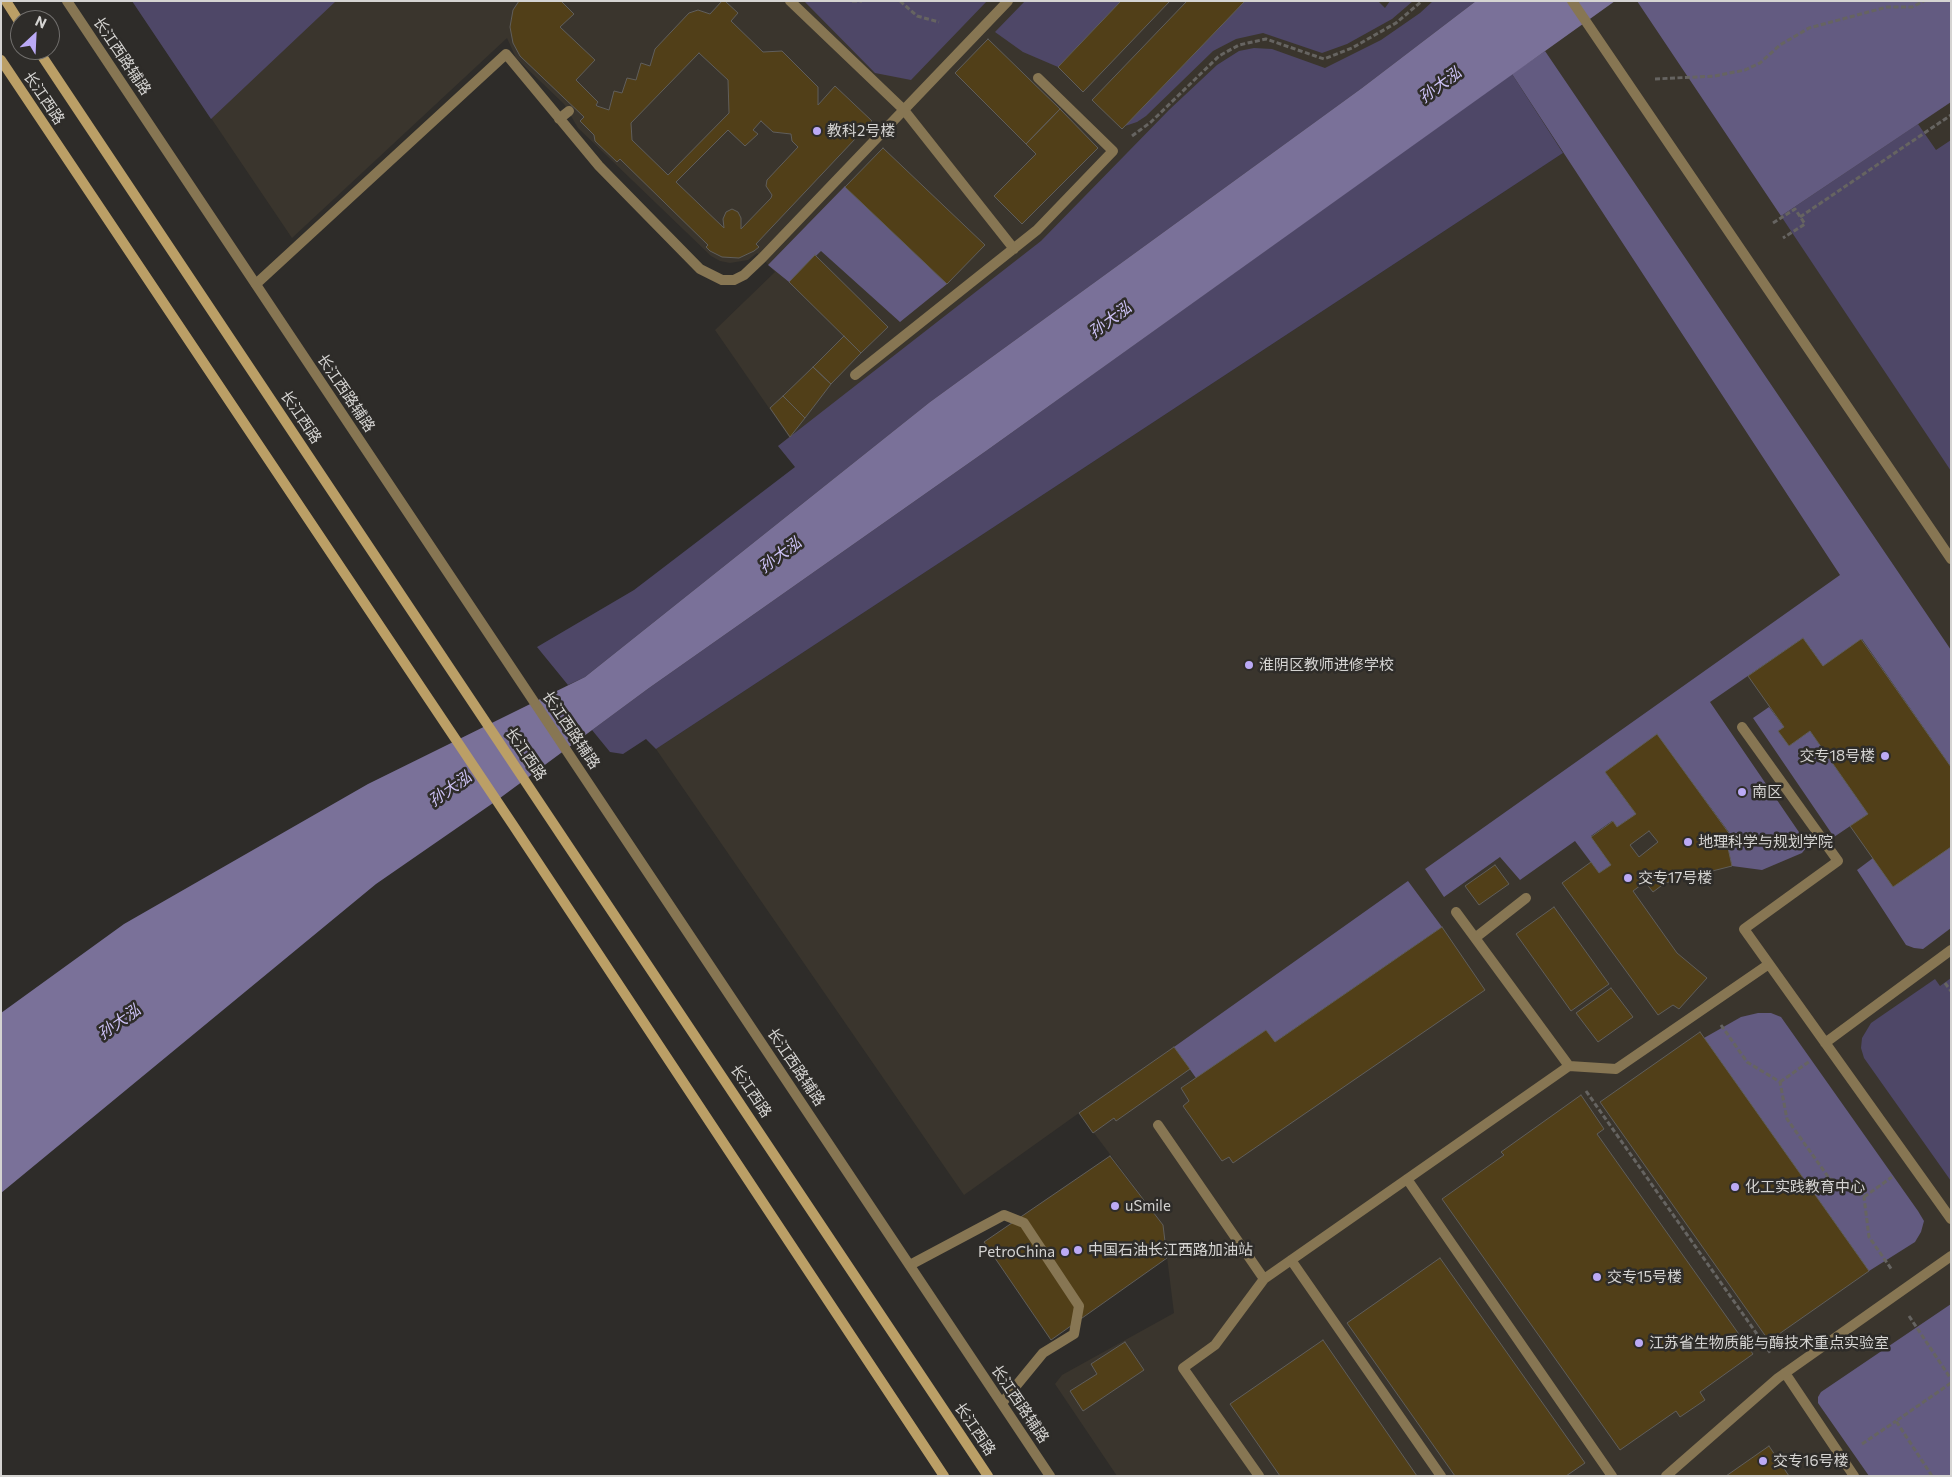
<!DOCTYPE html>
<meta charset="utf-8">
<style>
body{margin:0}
#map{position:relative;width:1952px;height:1477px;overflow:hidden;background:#2e2c29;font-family:Commissioner,sans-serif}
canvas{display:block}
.frame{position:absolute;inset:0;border:2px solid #d5d4d2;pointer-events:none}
.north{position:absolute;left:10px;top:10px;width:50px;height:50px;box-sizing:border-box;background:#2e2c29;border:1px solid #716f6d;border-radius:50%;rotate:25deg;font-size:14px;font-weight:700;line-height:20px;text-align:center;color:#d5d4d2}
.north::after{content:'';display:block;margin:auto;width:18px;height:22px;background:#bbaaf6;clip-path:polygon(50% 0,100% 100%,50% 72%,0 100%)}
</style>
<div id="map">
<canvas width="1952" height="1477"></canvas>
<div class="frame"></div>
<div class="north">N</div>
</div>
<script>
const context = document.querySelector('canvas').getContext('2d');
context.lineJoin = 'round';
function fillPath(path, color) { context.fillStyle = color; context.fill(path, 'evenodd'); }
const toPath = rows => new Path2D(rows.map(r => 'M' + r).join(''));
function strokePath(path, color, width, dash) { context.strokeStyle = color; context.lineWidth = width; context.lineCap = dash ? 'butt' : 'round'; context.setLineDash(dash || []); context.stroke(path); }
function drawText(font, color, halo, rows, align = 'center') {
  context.font = font + ' Commissioner,"Noto Sans SC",sans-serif'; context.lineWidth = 5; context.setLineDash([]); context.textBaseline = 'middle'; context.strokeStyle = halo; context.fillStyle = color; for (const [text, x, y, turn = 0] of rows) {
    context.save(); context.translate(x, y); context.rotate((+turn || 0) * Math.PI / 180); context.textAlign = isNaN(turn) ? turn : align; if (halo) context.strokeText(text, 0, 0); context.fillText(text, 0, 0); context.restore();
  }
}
const built = toPath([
 [132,1,1476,1,1362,88,930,402,817,492,778,446,789,437,715,330,775,272,757,253,748,260,730,263,720,261,711,256,578,128,564,104,516,58,507,38,292,238],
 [1512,1,1951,1,1951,1476,1117,1476,1055,1384,1062,1375,1174,1313,1163,1225,1079,1113,964,1195,656,749,1563,153,1512,74,1545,51]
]);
const green = toPath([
 [132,1,336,1,211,119],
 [804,1,987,1,911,80,875,73],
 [1025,1,1121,1,1058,67,1023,52,995,32],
 [1245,1,1378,1,1385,8,1390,1,1413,1,1392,19,1347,44,1322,53,1263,33,1236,39,1213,51,1146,116,1137,122,1125,126],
 [1433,1,1476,1,1362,88,930,402,585,677,568,685,537,647,634,590,795,467,778,446,1041,241,1169,110,1217,65,1239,51,1254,48,1272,49,1325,68,1381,40,1420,13],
 [1512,74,1563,153,656,749,646,739,623,754,610,752,592,730,649,688,986,451],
 [1918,124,1936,150,1951,140,1951,471,1781,216],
 [1951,978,1951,1181,1864,1058,1861,1048,1862,1038,1871,1023,1935,979,1940,986]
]);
const forest = toPath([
 [1637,1,1951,1,1951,102,1781,216],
 [1545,51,1951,650,1951,767,1862,639,1823,666,1803,638,1710,702,1805,841,1806,848,1802,853,1762,870,1732,866,1726,839,1731,835,1657,735,1605,772,1636,814,1617,827,1612,821,1591,836,1611,865,1599,873,1575,841,1520,880,1500,857,1444,897,1425,869,1840,575,1512,74],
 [845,186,947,284,900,322,821,251,789,282,768,265],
 [1769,707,1784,727,1779,731,1789,746,1810,731,1868,814,1834,837,1753,718],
 [1951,847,1951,928,1923,949,1914,948,1906,945,1857,870,1873,858],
 [1408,881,1442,927,1275,1042,1196,1078,1174,1047],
 [1758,1013,1771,1013,1781,1017,1918,1211,1924,1221,1921,1232,1915,1242,1869,1271,1704,1038,1741,1017],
 [1951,1304,1951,1476,1869,1476,1818,1403,1818,1397,1821,1392]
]);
const water = toPath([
 [1476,1,1615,1,986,451,649,688,496,801,376,884,1,1193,1,1013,124,924,368,784,585,677,930,402,1362,88]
]);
const building = toPath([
 [519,1,561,1,574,14,560,27,595,60,576,80,598,102,596,105,597,106,609,110,614,91,622,93,627,78,636,80,641,63,650,66,655,49,689,13,698,10,710,14,722,1,725,1,738,13,731,21,763,52,782,51,818,87,818,105,835,86,872,121,756,244,759,247,754,251,739,258,722,257,710,251,706,247,708,245,620,159,617,162,595,141,594,135,580,121,584,117,520,56,513,43,510,27,513,10,519,1],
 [699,53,728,80,729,113,668,175,632,140,631,123,699,53],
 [761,121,773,132,791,134,792,141,798,147,767,180,766,186,772,195,771,198,741,229,741,218,738,212,732,209,726,212,723,219,724,228,676,182,728,130,745,146,758,134,753,130,761,121],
 [1121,1,1170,1,1083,92,1058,67,1121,1],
 [1187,1,1245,1,1122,129,1092,100,1187,1],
 [988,39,1060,109,1026,144,955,73,988,39],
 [1060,109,1098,148,1022,224,994,196,1036,154,1026,144,1060,109],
 [883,148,985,245,947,284,845,187,883,148],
 [815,255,888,327,861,353,789,282,815,255],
 [844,336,861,353,831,384,813,367,844,336],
 [813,367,831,384,805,418,783,396,813,367],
 [783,396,805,418,790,437,770,408,783,396],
 [1803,638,1823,666,1861,639,1951,767,1951,847,1893,887,1850,826,1868,814,1810,731,1789,746,1778,731,1784,727,1748,676,1803,638],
 [1657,734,1731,836,1726,839,1732,866,1665,883,1653,892,1645,882,1633,891,1677,953,1707,978,1679,1009,1673,1005,1658,1015,1562,883,1591,862,1599,873,1611,865,1591,837,1613,821,1617,827,1636,814,1605,772,1657,734],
 [1649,831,1658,842,1639,857,1630,845,1649,831],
 [1495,865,1509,884,1479,905,1465,886,1495,865],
 [1554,907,1609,984,1571,1011,1516,934,1554,907],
 [1442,927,1485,990,1233,1163,1229,1157,1222,1161,1183,1106,1189,1101,1181,1088,1266,1030,1275,1042,1442,927],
 [1611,988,1633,1017,1598,1042,1576,1013,1611,988],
 [1700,1032,1869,1271,1769,1341,1600,1102,1700,1032],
 [1174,1047,1190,1069,1116,1121,1114,1118,1093,1133,1079,1113,1174,1047],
 [1581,1095,1604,1129,1597,1134,1753,1354,1700,1392,1705,1400,1680,1417,1676,1411,1620,1450,1442,1199,1504,1155,1501,1152,1581,1095],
 [1110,1156,1163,1225,1167,1258,1051,1340,984,1242,1110,1156],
 [1440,1258,1585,1463,1566,1476,1455,1476,1347,1323,1440,1258],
 [1323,1340,1417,1476,1280,1476,1230,1404,1323,1340],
 [1125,1342,1144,1370,1083,1411,1070,1391,1097,1374,1091,1364,1125,1342],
 [1769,1446,1789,1476,1726,1476,1769,1446]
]);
const path = toPath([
 [852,1,862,1],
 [900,1,917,16,939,22],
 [1655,79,1715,76,1745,70,1760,63,1780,45,1809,28,1887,7,1912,7,1924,1],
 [1132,136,1151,122,1219,56,1239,45,1266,39,1324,59,1352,48,1396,23,1422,1],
 [1800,217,1951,115],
 [1773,223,1795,209,1805,224,1783,238],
 [1945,983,1951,991],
 [1721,1025,1747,1062,1780,1082,1787,1119,1829,1178,1864,1197,1869,1237,1892,1270],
 [1780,1082,1810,1061],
 [1586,1091,1771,1354],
 [1864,1197,1892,1177],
 [1909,1316,1951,1379],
 [1862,1444,1896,1421],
 [1932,1476,1896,1421,1951,1383]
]);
const service = toPath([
 [790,1,904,110,1014,249],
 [1572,1,1951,559],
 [559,119,569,111],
 [256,284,506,54,599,166,700,269,722,280,734,280,744,275,762,258,1008,1],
 [855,375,1037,230,1113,151,1038,78],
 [1742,727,1838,861,1744,929,1951,1219],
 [1456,912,1569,1066],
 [1475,938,1526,898],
 [1825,1043,1951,950],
 [1158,1125,1264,1279],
 [1407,1179,1612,1476],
 [1291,1260,1441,1476],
 [910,1265,1004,1215,1024,1223,1079,1306,1074,1334,1043,1353,1002,1403],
 [1785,1373,1854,1476],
 [1259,1476,1183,1368,1215,1345,1264,1279,1569,1066,1616,1069,1769,964],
 [1666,1476,1778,1378,1951,1256]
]);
const tertiary = toPath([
 [67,1,1050,1476]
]);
const secondary = toPath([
 [6,1,20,23],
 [38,50,988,1476],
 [1,60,513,825,944,1476]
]);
const markers = [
 [817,131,5,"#bbaaf6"],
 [1249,665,5,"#bbaaf6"],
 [1885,756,5,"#bbaaf6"],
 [1742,792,5,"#bbaaf6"],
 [1688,842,5,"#bbaaf6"],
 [1628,878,5,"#bbaaf6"],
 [1735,1187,5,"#bbaaf6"],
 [1115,1206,5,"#bbaaf6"],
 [1078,1250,5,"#bbaaf6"],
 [1065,1252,5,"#bbaaf6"],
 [1597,1277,5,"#bbaaf6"],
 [1639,1343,5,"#bbaaf6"],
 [1763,1461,5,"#bbaaf6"]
];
const streetNames = [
 ["长江西路辅路",122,56,56],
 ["长江西路",44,98,56],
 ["长江西路辅路",346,393,56],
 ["长江西路",301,417,56],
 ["长江西路辅路",571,730,56],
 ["长江西路",526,754,56],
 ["长江西路辅路",796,1067,56],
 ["长江西路",751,1091,56],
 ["长江西路辅路",1020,1404,56],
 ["长江西路",975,1429,56]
];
const poiNames = [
 ["教科2号楼",827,131],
 ["淮阴区教师进修学校",1259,665],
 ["交专18号楼",1875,756,"right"],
 ["南区",1752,792],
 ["地理科学与规划学院",1698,842],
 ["交专17号楼",1638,878],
 ["化工实践教育中心",1745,1187],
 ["uSmile",1125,1206],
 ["中国石油长江西路加油站",1088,1250],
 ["PetroChina",1055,1252,"right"],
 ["交专15号楼",1607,1277],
 ["江苏省生物质能与酶技术重点实验室",1649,1343],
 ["交专16号楼",1773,1461]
];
const waterNames = [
 ["孙大泓",1440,85,-36],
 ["孙大泓",1110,320,-36],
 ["孙大泓",780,555,-36],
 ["孙大泓",450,789,-35],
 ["孙大泓",119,1022,-35]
];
fillPath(built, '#3a352d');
fillPath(green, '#4e4767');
fillPath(forest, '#635b81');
fillPath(water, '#7a7199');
fillPath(building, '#513f18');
strokePath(building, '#605e5b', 1);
strokePath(path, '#666461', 3, [5, 2.5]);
strokePath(service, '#877653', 10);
strokePath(tertiary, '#877653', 10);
strokePath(secondary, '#bb9f66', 10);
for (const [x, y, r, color] of markers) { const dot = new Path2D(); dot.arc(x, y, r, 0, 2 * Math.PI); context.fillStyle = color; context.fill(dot); strokePath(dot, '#2e2c29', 2); }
drawText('15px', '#d5d4d2', '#2e2c29', streetNames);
drawText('15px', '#d5d4d2', '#2e2c29', poiNames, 'left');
drawText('italic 16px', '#cec3f7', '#2e2c29', waterNames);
</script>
